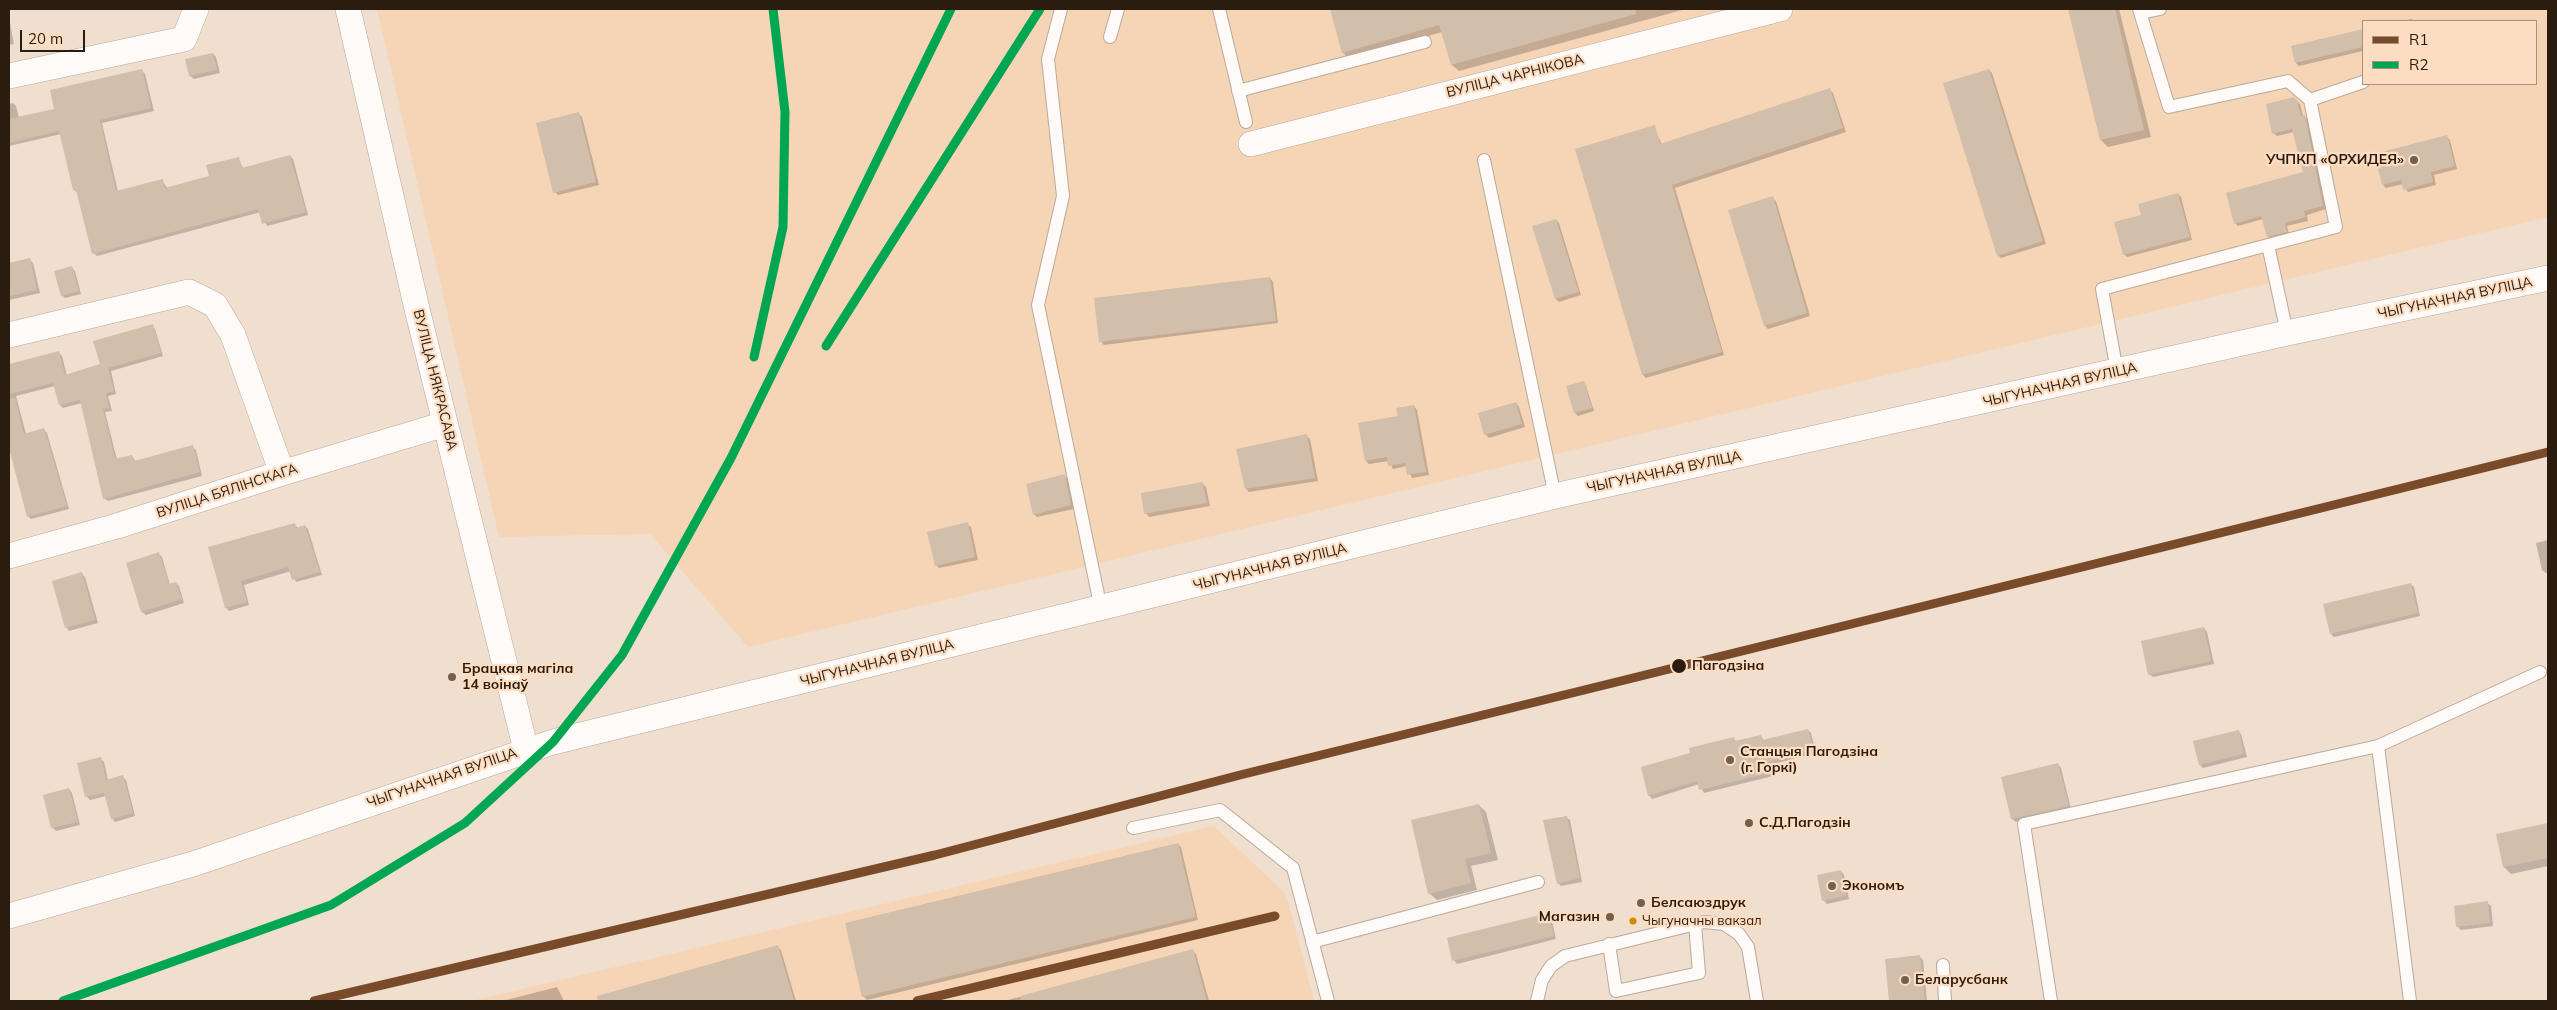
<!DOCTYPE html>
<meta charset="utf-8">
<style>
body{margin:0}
#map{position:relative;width:2557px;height:1010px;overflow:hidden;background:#f0dece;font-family:Mulish,sans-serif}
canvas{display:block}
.frame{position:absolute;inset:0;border:10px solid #2a1c0f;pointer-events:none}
.legend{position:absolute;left:2362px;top:20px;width:175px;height:65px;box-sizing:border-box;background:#fdddc1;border:1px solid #a9907a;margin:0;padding:6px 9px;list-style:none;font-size:15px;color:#2a1c0f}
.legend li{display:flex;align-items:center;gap:10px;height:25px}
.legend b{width:25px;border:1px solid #a9907a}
.scale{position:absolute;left:20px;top:30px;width:65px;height:22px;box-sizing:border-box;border:2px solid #2a1c0f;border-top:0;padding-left:6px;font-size:15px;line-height:18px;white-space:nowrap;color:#2a1c0f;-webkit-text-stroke:4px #fdddc1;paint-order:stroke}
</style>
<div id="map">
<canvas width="2557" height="1010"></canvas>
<div class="frame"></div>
<ul class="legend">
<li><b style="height:6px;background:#7a4b2a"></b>R1</li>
<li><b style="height:6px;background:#00a651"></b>R2</li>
</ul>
<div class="scale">20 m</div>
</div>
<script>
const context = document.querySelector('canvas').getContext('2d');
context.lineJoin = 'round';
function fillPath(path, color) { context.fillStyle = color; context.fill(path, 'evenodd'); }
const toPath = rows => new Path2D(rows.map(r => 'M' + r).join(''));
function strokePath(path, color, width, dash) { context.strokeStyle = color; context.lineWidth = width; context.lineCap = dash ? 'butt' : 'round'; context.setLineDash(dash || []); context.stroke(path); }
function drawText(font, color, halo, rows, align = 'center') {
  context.font = font + ' Mulish,sans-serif'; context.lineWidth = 4.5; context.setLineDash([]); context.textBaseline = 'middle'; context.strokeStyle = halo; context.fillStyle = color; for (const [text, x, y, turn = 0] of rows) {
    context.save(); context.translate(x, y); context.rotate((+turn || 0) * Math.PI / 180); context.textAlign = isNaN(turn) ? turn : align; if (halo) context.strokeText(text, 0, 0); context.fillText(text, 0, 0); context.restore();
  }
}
const built = toPath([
 [377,9,2548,9,2548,217,748,647,650,534,499,537],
 [2363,21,2536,21,2536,84,2363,84],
 [1214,826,1286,894,1314,1000,471,1001]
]);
const shadow = toPath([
 [1331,9,1686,9,1459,71,1452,65,1442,32,1350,59,1343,53],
 [2069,9,2119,9,2151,137,2108,147,2101,140],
 [9,18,14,44,9,45],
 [2412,19,2414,21,2400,21],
 [2363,30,2363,51,2299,66,2296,63,2292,47],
 [213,54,216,57,220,73,194,79,190,76],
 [1989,70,1992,73,2046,244,2001,258,1998,255],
 [142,71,145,74,154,111,102,123,118,192,162,180,167,188,211,177,238,158,243,168,290,156,293,159,308,215,267,226,261,212,97,256,94,253,78,193,74,190,61,134,9,146,9,104,13,103,16,106,19,118,56,110],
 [1830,90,1833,93,1846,132,1675,188,1724,355,1646,378,1643,375,1654,127,1662,145],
 [2294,99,2300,104,2303,116,2308,119,2326,209,2307,215,2308,221,2287,226,2289,235,2271,240,2268,236,2263,219,2238,226,2235,223,2304,173,2294,132,2277,136,2273,133],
 [578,113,582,117,599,185,558,195,555,192],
 [2447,137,2450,140,2457,169,2434,175,2436,185,2408,192,2403,184,2386,188,2383,185],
 [2178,194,2181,197,2192,240,2127,257,2124,254,2143,216],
 [1772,198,1776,201,1810,316,1768,329,1765,326],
 [1556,220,1559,223,1581,295,1559,302,1556,299,1533,227],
 [30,260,33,263,40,293,9,300,9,264],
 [72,268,75,271,81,294,65,298,62,295],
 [1270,278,1273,282,1278,323,1104,345,1101,342],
 [152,326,155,329,163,356,111,371,116,394,108,396,112,411,105,412,117,460,132,456,136,462,192,447,196,450,202,476,108,501,104,498,82,403,63,408,60,405,55,386,16,396,26,434,44,430,47,433,69,509,31,519,28,516,9,445,9,365,59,353,62,356,67,376,101,365],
 [1583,382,1586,386,1594,411,1578,416,1575,413,1568,387],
 [1516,403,1519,407,1525,427,1489,438,1485,434],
 [1414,406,1417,410,1429,475,1412,478,1407,466,1393,469,1389,461,1369,464,1366,461,1399,417],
 [1306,436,1310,439,1318,481,1249,492,1246,489],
 [1064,476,1068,479,1074,509,1037,517,1034,514],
 [1202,483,1206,487,1210,506,1149,517,1146,513],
 [294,524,298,528,305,526,308,529,322,575,296,582,291,571,244,585,249,605,229,611,226,607,210,548],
 [967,524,971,527,978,560,939,568,936,565],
 [2548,540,2548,573,2546,573,2542,570,2536,543],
 [158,553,162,557,170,585,176,583,179,586,184,603,146,615,142,612,127,563],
 [82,574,85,577,98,623,69,631,66,627],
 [2410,584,2414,587,2420,616,2334,637,2331,634],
 [2204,628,2207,632,2214,664,2153,677,2149,674],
 [1808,730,1811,733,1816,753,1770,765,1773,776,1704,793,1699,784,1652,799,1649,795,1692,754,1733,738,1737,742,1761,736,1764,741],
 [2238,731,2241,734,2247,757,2203,768,2200,765],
 [101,759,104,762,108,780,123,777,126,780,135,816,115,822,112,818,106,796,90,800,86,796],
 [2058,764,2061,768,2071,809,2016,822,2012,819,2003,778],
 [69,789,72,793,80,825,56,831,52,827],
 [1479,805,1486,812,1498,860,1471,866,1477,890,1437,900,1429,893],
 [1566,817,1570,820,1582,882,1561,886,1558,883],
 [2548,824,2548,866,2511,874,2504,867,2497,835],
 [1177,844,1181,847,1198,920,867,1000,864,997,846,924],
 [1841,871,1844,875,1849,899,1827,904,1824,901],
 [2487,903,2491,906,2493,926,2461,930,2458,927],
 [1548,914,1551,917,1556,939,1457,964,1454,960],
 [778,947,781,950,796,1001,619,1001,617,992],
 [1193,951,1196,954,1209,1001,1004,1001],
 [1919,956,1923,960,1927,1001,1891,1001,1886,960],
 [557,987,564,1001,502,1001]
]);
const building = toPath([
 [1330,9,1636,9,1636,14,1451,65,1439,25,1342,53],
 [2068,9,2115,9,2144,130,2100,140],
 [2363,29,2363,47,2295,63,2291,46],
 [213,53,217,70,189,76,185,59],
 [142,69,151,108,100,120,116,191,163,179,165,188,209,176,206,165,239,157,242,168,290,155,306,212,262,224,258,209,92,254,76,190,73,190,59,131,9,143,9,119,54,109,50,90],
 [1989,69,2043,241,1997,256,1943,83],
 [1830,88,1843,128,1672,185,1722,352,1642,375,1575,149,1655,125,1660,144],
 [2294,97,2297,100,2301,116,2305,115,2323,206,2304,211,2306,217,2285,223,2287,232,2267,237,2261,216,2234,224,2226,193,2303,172,2292,129,2272,134,2266,104],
 [579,112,596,182,553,193,536,123],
 [2447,135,2455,166,2431,172,2433,182,2403,190,2401,180,2382,185,2374,154],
 [2178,193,2190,237,2123,255,2114,222,2141,215,2138,204],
 [1773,196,1807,313,1764,326,1728,210],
 [1556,219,1579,292,1555,299,1532,226],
 [30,258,37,290,9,296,9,263],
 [72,266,79,291,61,296,54,271],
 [1270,277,1276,321,1099,342,1094,298],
 [153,324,161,353,108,368,114,391,106,393,109,408,103,409,115,459,132,455,134,461,193,445,200,472,103,499,80,400,59,405,53,383,9,394,9,364,59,351,65,375,100,364,93,341],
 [1584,381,1592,408,1574,413,1566,386],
 [15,398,24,434,44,428,67,506,27,517,9,448,9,399],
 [1516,402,1522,424,1484,435,1478,413],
 [1414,405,1426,472,1407,475,1405,463,1388,466,1387,457,1365,461,1358,423,1398,416,1396,408],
 [1307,434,1315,478,1245,489,1236,449],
 [1065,474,1071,505,1033,515,1026,484],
 [1203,482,1207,503,1144,514,1141,493],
 [968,522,975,557,935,566,927,532],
 [295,523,296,528,305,525,320,572,292,580,288,567,241,581,247,602,225,608,208,547],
 [159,552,169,584,176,582,182,599,141,612,126,563],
 [82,572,95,620,65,628,52,581],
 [2411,583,2418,613,2330,634,2323,604],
 [2204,627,2211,661,2148,675,2141,641],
 [1808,729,1814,750,1768,762,1770,773,1699,790,1697,781,1648,796,1641,767,1690,753,1689,748,1734,737,1735,741,1761,735,1762,740],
 [2239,730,2244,754,2199,765,2193,741],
 [101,757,106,780,123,775,133,813,111,819,104,793,85,797,77,763],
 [2058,763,2069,806,2011,819,2001,777],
 [69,788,78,822,51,828,43,795],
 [1479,804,1491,853,1465,859,1471,883,1428,894,1411,820],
 [1567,816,1580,878,1557,884,1543,820],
 [2548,823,2548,858,2503,867,2496,834],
 [1178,843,1196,917,862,997,845,923],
 [1841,870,1846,896,1822,901,1817,875],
 [2488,901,2490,923,2456,927,2454,906],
 [1548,913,1554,936,1452,961,1447,938],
 [778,945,794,1001,598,1001,597,996],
 [1193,949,1207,1001,1021,1001,1020,996],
 [1920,955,1925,1001,1889,1001,1885,959]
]);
const lane = toPath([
 [1061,9,1048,59,1063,196,1038,305,1101,609],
 [1219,9,1246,122],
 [2141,13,2160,9],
 [1110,37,1118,9],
 [1238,91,1425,42],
 [2310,100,2363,82],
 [1484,160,1555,496],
 [2268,245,2287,333],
 [2117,371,2102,289,2336,227,2310,100,2288,81,2169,107,2139,9],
 [2378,746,2540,672],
 [1133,828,1220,810,1293,868,1328,1001],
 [1312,942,1538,882],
 [1609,944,1616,991,1699,973,1695,924],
 [1943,965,1945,1001],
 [1537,1001,1542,980,1551,966,1565,956,1704,922,1724,924,1739,934,1748,947,1757,1001],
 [2051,1001,2024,824,2378,746,2410,1001]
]);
const street = toPath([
 [348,9,417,309,526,750],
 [9,76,184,39,196,9],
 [1251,144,1780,9],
 [9,335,189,292,215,305,233,335,282,473],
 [9,556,117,526,282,473,445,424],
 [9,916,193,864,553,742,1555,496,2287,333,2548,278]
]);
const rail1 = toPath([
 [314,1001,935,855,1240,775,2548,452],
 [917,1001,1275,916]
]);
const rail2 = toPath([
 [826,346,1040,9],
 [754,357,783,227,785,112,773,9],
 [63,1001,331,905,465,823,553,742,622,655,731,458,951,9]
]);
const markers = [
 [2414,160,5,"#6f6052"],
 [1679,666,8,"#2a1c0f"],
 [452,677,5,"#6f6052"],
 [1730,760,5,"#6f6052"],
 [1749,823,5,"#6f6052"],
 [1832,886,5,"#6f6052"],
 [1641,903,5,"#6f6052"],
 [1610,917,5,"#6f6052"],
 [1633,921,4.5,"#ce8a03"],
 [1905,980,5,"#6f6052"]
];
const busNames = [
 ["Чыгуначны вакзал",1642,921]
];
const streetNames = [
 ["ВУЛІЦА ЧАРНІКОВА",1515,76,-14],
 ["ЧЫГУНАЧНАЯ ВУЛІЦА",2455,298,-12],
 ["ВУЛІЦА НЯКРАСАВА",435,380,76],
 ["ЧЫГУНАЧНАЯ ВУЛІЦА",2060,385,-13],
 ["ЧЫГУНАЧНАЯ ВУЛІЦА",1664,472,-12],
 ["ВУЛІЦА БЯЛІНСКАГА",227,491,-18],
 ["ЧЫГУНАЧНАЯ ВУЛІЦА",1270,567,-14],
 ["ЧЫГУНАЧНАЯ ВУЛІЦА",877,663,-14],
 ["ЧЫГУНАЧНАЯ ВУЛІЦА",442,778,-19]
];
const poiNames = [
 ["УЧПКП «ОРХИДЕЯ»",2404,160,"right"],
 ["Брацкая магіла",462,669],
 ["14 воінаў",462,685],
 ["Станцыя Пагодзіна",1740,752],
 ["(г. Горкі)",1740,768],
 ["С.Д.Пагодзін",1759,823],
 ["Экономъ",1842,886],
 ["Белсаюздрук",1651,903],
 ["Магазин",1600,917,"right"],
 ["Беларусбанк",1915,980]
];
const stopNames = [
 ["Пагодзіна",1692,666]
];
fillPath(built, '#f6d5b7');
fillPath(shadow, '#0003');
fillPath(building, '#d1beab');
strokePath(lane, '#b8aa9c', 14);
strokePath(street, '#b8aa9c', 26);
strokePath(lane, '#fdfaf8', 12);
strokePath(street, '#fdfaf8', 25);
strokePath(rail1, '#7a4b2a', 9);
strokePath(rail2, '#00a651', 9);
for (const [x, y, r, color] of markers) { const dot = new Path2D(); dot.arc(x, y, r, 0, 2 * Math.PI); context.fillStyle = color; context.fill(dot); strokePath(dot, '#fdddc1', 2); }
drawText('13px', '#2a1c0f', '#fdddc1', busNames, 'left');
drawText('14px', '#2a1c0f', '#fdddc1', streetNames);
drawText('bold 14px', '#2a1c0f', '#fdddc1', poiNames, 'left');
drawText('bold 14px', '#2a1c0f', '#fdddc1', stopNames, 'left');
</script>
